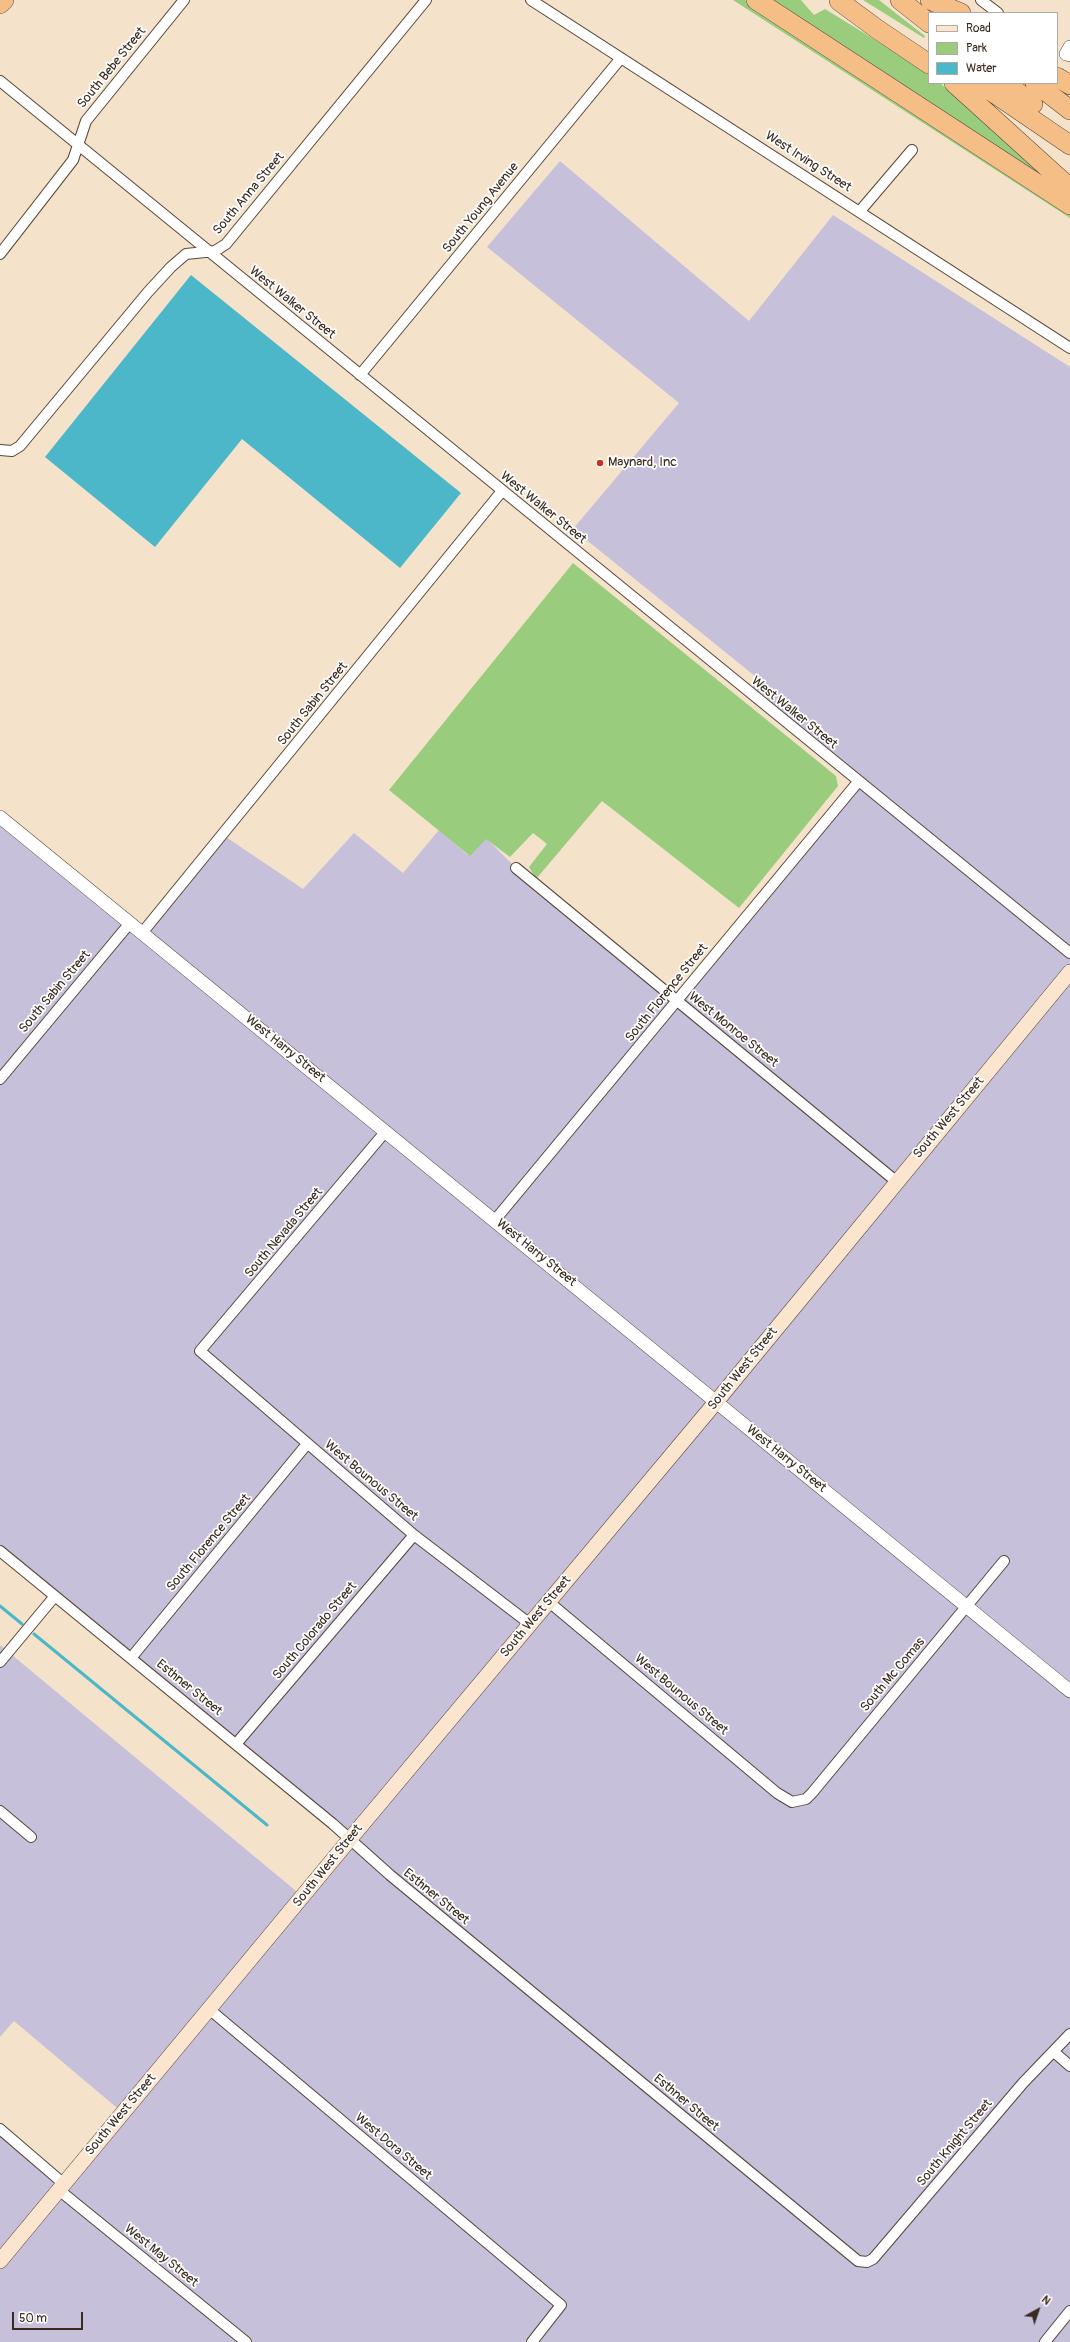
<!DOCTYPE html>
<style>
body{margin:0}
#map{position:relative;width:1070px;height:2342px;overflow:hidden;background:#f4e3ca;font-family:Pangolin,sans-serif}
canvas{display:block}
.legend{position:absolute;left:928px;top:12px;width:130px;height:72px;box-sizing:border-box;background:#fff;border:1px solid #b1aaa5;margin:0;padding:5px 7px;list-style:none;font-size:12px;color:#3b2a1e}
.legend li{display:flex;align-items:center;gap:8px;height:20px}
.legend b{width:20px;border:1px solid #b1aaa5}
.north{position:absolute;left:1018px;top:2290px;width:40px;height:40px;-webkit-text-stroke:3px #fff;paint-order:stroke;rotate:40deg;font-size:11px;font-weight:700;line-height:16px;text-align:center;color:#3b2a1e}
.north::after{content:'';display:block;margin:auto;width:14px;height:18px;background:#3b2a1e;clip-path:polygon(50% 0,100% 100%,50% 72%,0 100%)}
.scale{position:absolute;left:12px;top:2312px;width:71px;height:18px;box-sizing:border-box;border:2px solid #3b2a1e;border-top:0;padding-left:5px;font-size:12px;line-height:14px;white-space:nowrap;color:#3b2a1e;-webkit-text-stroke:3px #fff;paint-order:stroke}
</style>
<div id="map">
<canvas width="1070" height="2342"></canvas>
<ul class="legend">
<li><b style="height:5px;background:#fbe5cf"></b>Road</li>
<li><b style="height:11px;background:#99cd7d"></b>Park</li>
<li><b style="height:11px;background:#4bb7c8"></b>Water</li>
</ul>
<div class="north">N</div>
<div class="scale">50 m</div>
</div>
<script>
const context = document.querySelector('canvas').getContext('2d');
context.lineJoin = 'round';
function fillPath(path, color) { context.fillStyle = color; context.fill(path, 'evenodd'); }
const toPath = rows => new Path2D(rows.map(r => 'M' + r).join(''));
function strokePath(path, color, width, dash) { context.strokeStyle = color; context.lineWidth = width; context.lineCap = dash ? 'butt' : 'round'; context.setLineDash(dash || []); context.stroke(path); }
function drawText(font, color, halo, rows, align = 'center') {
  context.font = font + ' Pangolin,sans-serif'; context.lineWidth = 3.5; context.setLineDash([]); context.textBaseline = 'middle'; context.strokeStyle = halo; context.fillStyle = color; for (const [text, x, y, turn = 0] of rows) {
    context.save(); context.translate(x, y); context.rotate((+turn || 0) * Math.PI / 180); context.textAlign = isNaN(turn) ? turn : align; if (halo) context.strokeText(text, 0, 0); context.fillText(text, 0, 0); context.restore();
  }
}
const industrial = toPath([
 [560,161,749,321,833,215,1070,367,1070,2342,0,2342,0,2128,64,2184,123,2113,14,2021,0,2037,0,1645,302,1896,350,1839,0,1551,0,818,142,933,223,835,303,889,354,833,403,873,439,830,468,855,486,838,516,868,677,1001,858,782,750,694,756,677,573,529,679,403,487,247]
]);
const green = toPath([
 [733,0,745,0,784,25,1070,211,1070,218],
 [766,0,801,0,814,15,825,9,864,33,929,74,929,83,940,83,1052,181,1049,183],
 [863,0,879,0,925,36,924,38],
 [573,563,836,776,838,786,739,908,602,801,536,879,529,867,547,844,533,833,510,857,486,839,470,856,389,790]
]);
const water = toPath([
 [191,275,461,493,400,568,242,439,155,547,45,457]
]);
const stream = toPath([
 [0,1606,22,1624],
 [34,1634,267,1825]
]);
const minor = toPath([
 [531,0,1070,348],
 [981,0,998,13],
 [0,81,1070,953],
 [860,211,912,150],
 [0,254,73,160,86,121,184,0],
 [360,375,621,58],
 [0,450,12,451,20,446,148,292,171,267,186,254,215,251,226,244,426,0],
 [516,868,897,1182],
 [142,933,502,491],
 [0,1079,130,923],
 [386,1131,200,1351,414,1535,530,1624],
 [495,1220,858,782],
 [0,1551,333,1824,390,1875,858,2261,867,2262,873,2259,1023,2083,1070,2034],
 [549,1602,777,1793,792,1802,806,1799,812,1793,1004,1561],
 [131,1658,307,1444],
 [0,1662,55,1596],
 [236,1744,414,1535],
 [0,1811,31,1837],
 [209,2009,561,2305,532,2342],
 [1054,2052,1070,2066],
 [0,2129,64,2184],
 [59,2190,246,2342],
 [1045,2342,1070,2311]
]);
const tertiary = toPath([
 [1070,47,1066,54,1070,55],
 [0,817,1070,1691]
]);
const secondary = toPath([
 [0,2261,350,1839,716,1402,1070,972]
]);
const motorway = toPath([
 [756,0,1070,205],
 [900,0,929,23],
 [930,0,961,13],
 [839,1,877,29,929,64],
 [0,4,4,0],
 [1057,77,1070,85],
 [954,83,1070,188],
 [979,83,1070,145],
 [1006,83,1033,104],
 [1035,83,1070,110]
]);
const markers = [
 [600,463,4,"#c8321e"]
];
const streetNames = [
 ["South Bebe Street",112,68,-51],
 ["West Irving Street",808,162,33],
 ["South Anna Street",249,194,-50],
 ["South Young Avenue",481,208,-51],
 ["West Walker Street",292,303,39],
 ["West Walker Street",543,508,39],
 ["South Sabin Street",313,704,-51],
 ["West Walker Street",794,713,39],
 ["South Sabin Street",55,992,-50],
 ["South Florence Street",667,993,-51],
 ["West Monroe Street",733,1030,39],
 ["West Harry Street",285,1049,39],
 ["South West Street",949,1118,-50],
 ["South Nevada Street",284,1233,-50],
 ["West Harry Street",536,1253,39],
 ["South West Street",743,1369,-51],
 ["West Harry Street",786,1459,39],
 ["West Bounous Street",371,1481,40],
 ["South Florence Street",209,1543,-50],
 ["South West Street",536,1617,-50],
 ["South Colorado Street",315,1631,-50],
 ["South Mc Comas",893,1675,-50],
 ["Esthner Street",189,1688,39],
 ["West Bounous Street",681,1695,40],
 ["South West Street",328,1866,-51],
 ["Esthner Street",436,1897,39],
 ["Esthner Street",686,2103,40],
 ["South West Street",121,2115,-50],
 ["South Knight Street",955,2143,-50],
 ["West Dora Street",393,2147,40],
 ["West May Street",161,2256,39]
];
const poiNames = [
 ["Maynard, Inc",608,463]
];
fillPath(industrial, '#c6c0da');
fillPath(green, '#99cd7d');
fillPath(water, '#4bb7c8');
strokePath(stream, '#4bb7c8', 3);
strokePath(minor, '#574638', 12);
strokePath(tertiary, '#574638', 14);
strokePath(secondary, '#574638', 16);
strokePath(motorway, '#574638', 20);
strokePath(minor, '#fff', 10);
strokePath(tertiary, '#fff', 13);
strokePath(secondary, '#fbe5cf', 15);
strokePath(motorway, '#f6be87', 19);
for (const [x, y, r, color] of markers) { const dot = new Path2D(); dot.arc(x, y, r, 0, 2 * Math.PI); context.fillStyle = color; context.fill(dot); strokePath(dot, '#fff', 1.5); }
drawText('13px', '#3b2a1e', '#fff', streetNames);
drawText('13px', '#3b2a1e', '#fff', poiNames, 'left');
</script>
